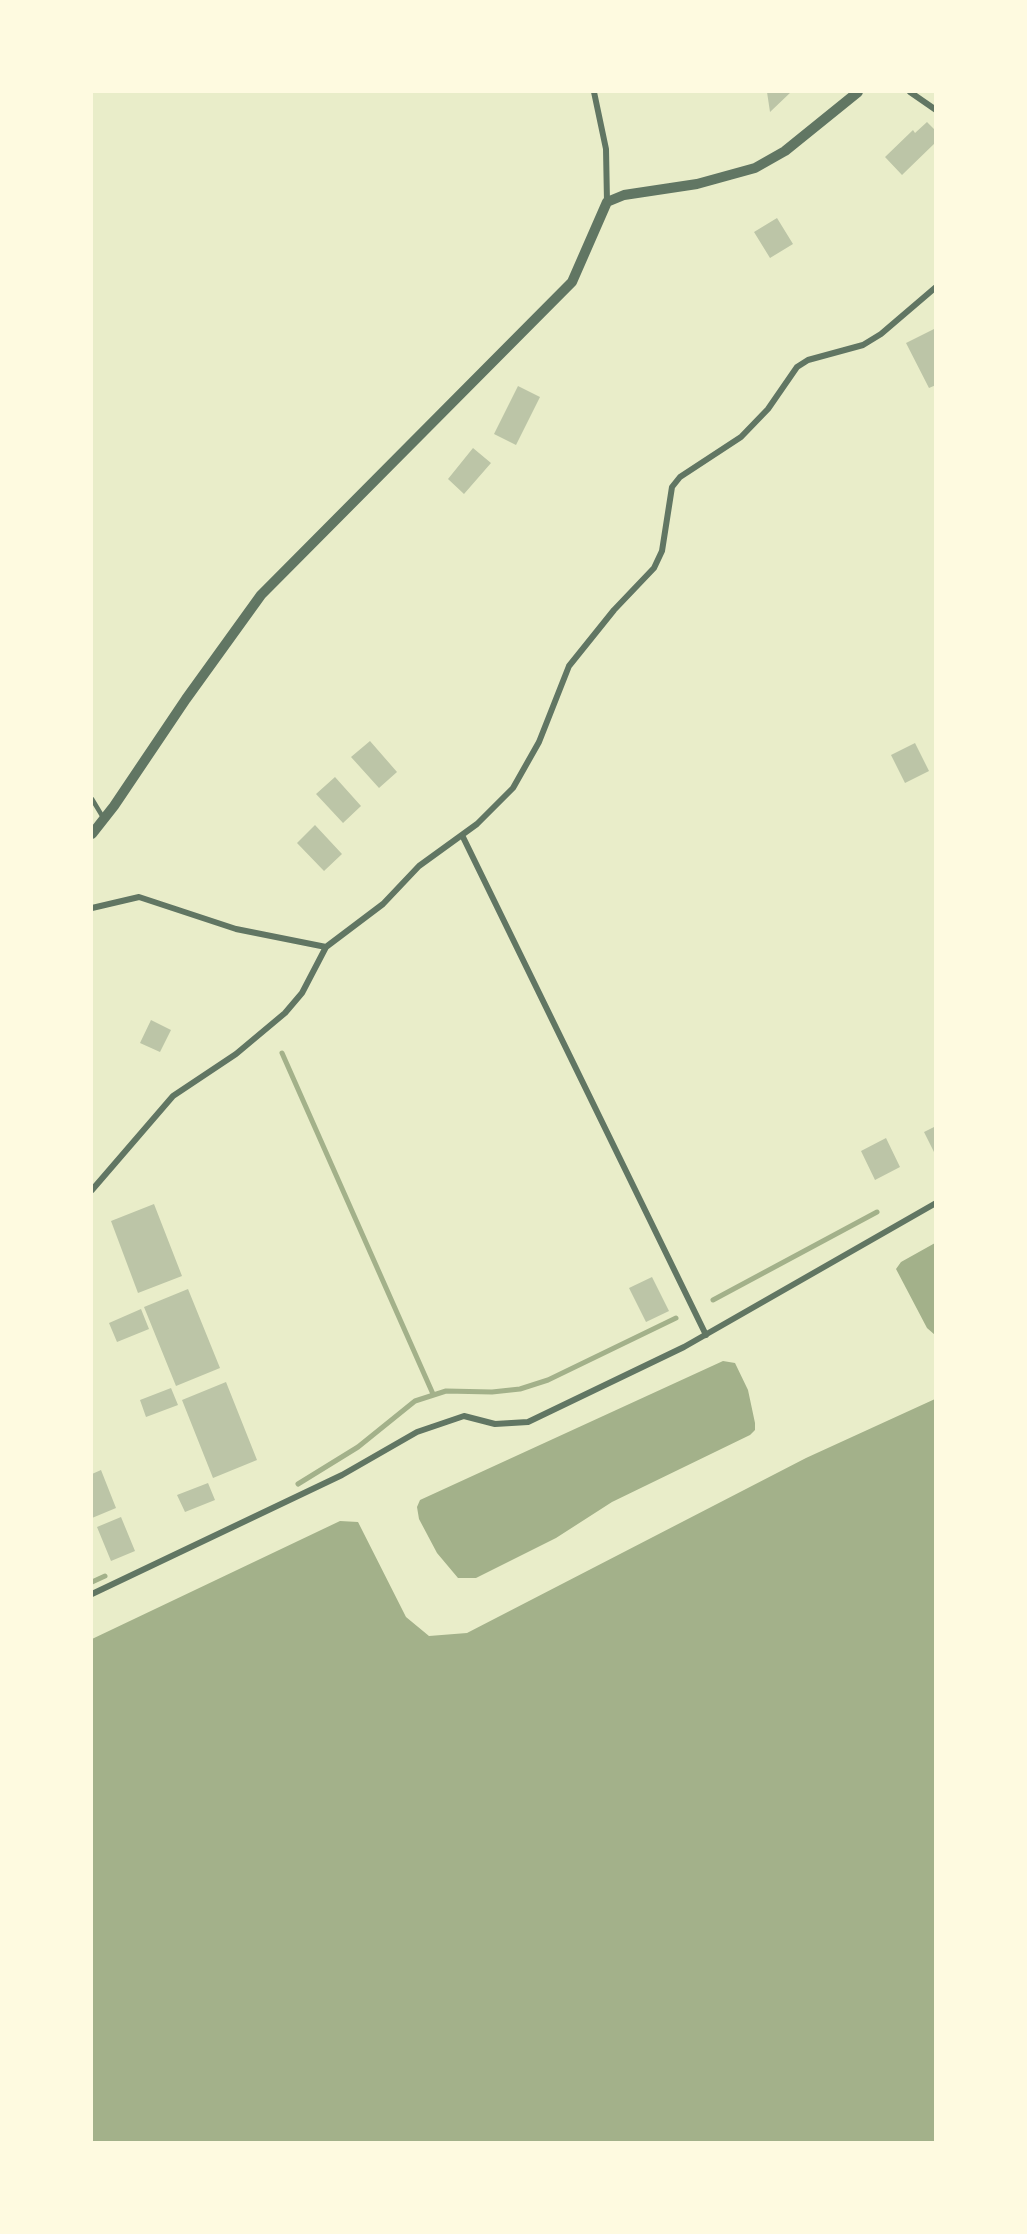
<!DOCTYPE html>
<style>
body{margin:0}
#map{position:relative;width:1027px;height:2234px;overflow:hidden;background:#e9edc9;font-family:"DejaVu Sans",sans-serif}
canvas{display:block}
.frame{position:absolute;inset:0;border:93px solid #fefae0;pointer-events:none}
</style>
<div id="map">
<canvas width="1027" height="2234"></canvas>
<div class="frame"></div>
</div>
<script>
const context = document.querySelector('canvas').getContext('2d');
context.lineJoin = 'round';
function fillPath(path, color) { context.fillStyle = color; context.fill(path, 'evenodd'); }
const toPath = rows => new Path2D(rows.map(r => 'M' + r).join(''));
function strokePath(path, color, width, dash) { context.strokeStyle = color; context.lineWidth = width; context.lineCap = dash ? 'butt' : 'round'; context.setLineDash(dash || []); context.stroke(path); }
const water = toPath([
 [935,1243,935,1335,927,1328,896,1269,901,1262],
 [723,1361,735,1363,748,1390,755,1423,755,1430,750,1435,612,1502,556,1538,476,1578,458,1578,437,1553,419,1519,417,1507,420,1500],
 [935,1399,935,2142,92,2142,92,1639,340,1521,358,1522,406,1617,429,1636,467,1633,806,1458]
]);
const stream = toPath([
 [282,1053,433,1394],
 [713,1300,877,1212],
 [298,1484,358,1447,415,1401,446,1391,492,1392,520,1389,548,1380,676,1318],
 [92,1582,105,1576]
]);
const building = toPath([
 [767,92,791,92,770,112],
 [927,122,936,131,936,142,902,175,885,157,913,130,915,133],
 [777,218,793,244,770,258,754,232],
 [936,328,936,385,929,388,906,343],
 [518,386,540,397,516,445,494,434],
 [473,448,491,463,464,494,448,479],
 [370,741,397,772,379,788,351,757],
 [915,743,929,771,905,783,891,755],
 [335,777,361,806,343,823,316,794],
 [315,825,342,854,324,871,297,843],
 [151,1020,171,1030,160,1052,140,1043],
 [936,1126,936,1156,924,1132],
 [886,1138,900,1167,875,1180,861,1151],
 [154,1204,182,1276,138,1293,111,1221],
 [652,1277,669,1311,646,1322,629,1288],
 [188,1289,220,1368,176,1386,144,1307],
 [141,1309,149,1329,117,1342,109,1323],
 [226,1382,257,1460,213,1478,182,1400],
 [171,1388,178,1405,146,1417,140,1400],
 [101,1470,116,1508,92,1518,92,1474],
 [208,1483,215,1500,185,1512,177,1495],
 [121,1517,135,1551,111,1561,97,1527]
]);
const service = toPath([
 [92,799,104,819]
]);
const minor = toPath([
 [594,92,606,149,607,202],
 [910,92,936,110],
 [462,835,706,1335],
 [92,908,139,897,236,929,326,947],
 [92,1190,173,1096,236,1054,285,1013,302,993,326,947,383,904,419,866,477,824,513,788,539,742,569,666,614,610,654,568,662,551,672,487,680,477,741,437,768,409,797,367,808,360,863,345,881,334,936,287],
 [92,1594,342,1475,417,1432,464,1416,495,1424,528,1422,684,1347,936,1203]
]);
const tertiary = toPath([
 [92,834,114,806,186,699,261,595,572,282,607,202,624,195,697,184,755,168,785,151,858,92]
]);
fillPath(water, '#a3b18a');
strokePath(stream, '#a3b18a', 5);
fillPath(building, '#bcc5a7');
strokePath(service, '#617663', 4.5);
strokePath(minor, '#617663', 6);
strokePath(tertiary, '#617663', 10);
</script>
